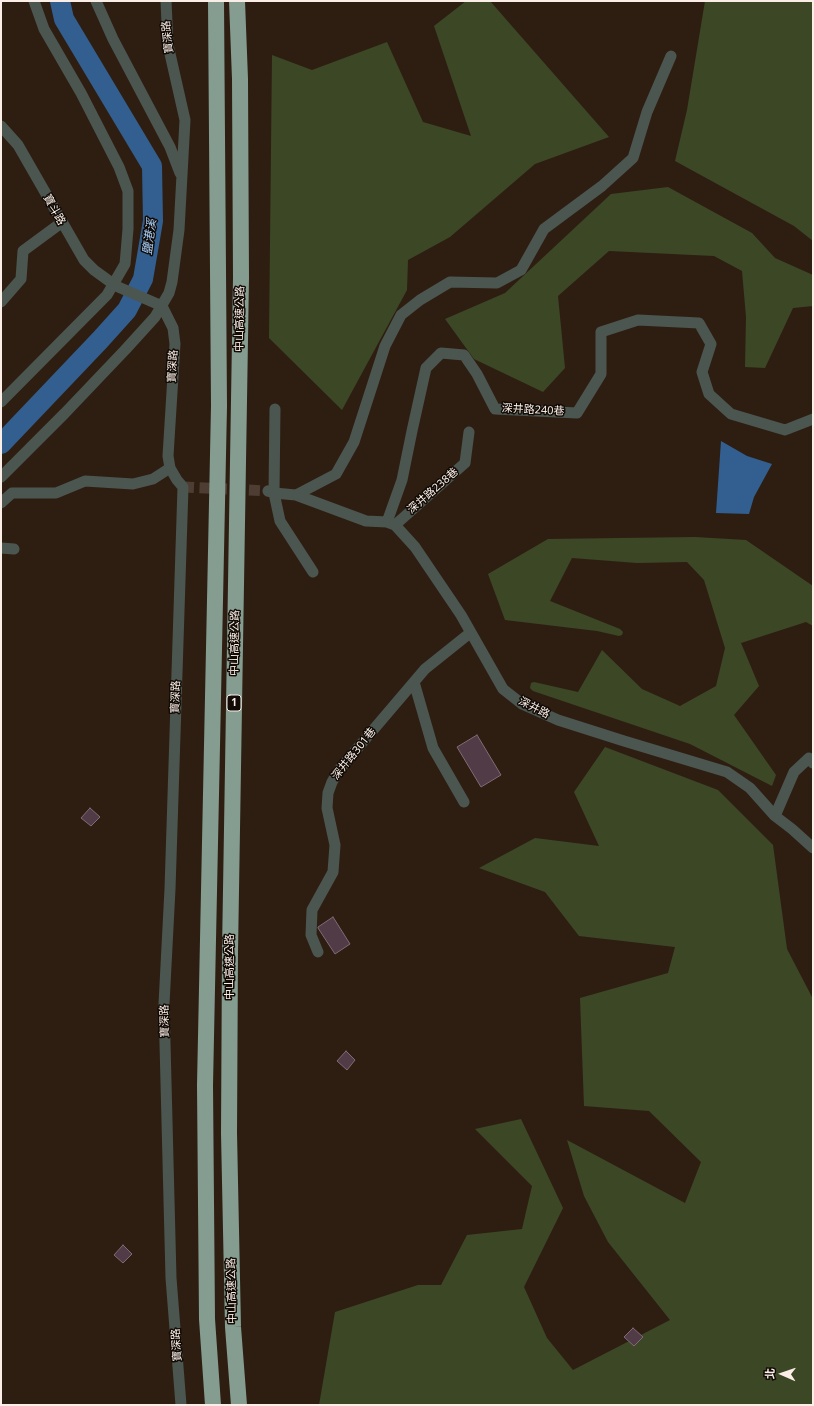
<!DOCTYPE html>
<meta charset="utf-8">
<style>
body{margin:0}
#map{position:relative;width:814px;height:1406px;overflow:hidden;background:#2e1e12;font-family:"Noto Sans","Noto Sans TC",sans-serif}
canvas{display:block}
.frame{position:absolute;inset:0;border:2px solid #faeee7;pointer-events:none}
.north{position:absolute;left:762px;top:1354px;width:40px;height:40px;-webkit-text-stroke:3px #110a05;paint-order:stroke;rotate:272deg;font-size:11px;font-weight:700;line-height:16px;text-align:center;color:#faeee7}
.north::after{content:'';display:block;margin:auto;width:14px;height:18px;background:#faeee7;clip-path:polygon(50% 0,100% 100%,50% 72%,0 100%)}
</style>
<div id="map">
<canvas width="814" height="1406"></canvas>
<div class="frame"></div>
<div class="north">北</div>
</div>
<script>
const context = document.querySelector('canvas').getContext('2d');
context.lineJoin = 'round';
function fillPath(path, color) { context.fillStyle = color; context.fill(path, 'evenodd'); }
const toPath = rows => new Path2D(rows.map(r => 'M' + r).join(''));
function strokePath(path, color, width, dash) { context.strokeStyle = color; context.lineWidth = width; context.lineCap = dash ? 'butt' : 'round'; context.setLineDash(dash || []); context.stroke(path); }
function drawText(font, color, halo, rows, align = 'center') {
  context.font = font + ' "Noto Sans","Noto Sans TC",sans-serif'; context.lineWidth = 3; context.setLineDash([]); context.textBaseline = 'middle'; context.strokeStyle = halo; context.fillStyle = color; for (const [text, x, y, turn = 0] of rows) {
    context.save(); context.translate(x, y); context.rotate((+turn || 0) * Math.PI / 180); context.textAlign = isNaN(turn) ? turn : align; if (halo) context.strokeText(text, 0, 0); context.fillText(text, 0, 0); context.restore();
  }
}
const green = toPath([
 [466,1,490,1,609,137,535,164,450,237,408,260,407,290,342,410,269,338,272,55,312,70,387,42,423,122,471,136,434,26],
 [705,1,813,1,813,241,794,226,675,161,687,110],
 [668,187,752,233,775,258,813,275,813,306,793,308,765,368,745,367,746,317,742,271,714,256,609,251,558,296,565,368,543,392,474,359,445,319,505,293,611,194],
 [695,537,746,540,813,586,813,626,806,622,741,643,759,686,734,715,776,775,772,786,690,744,533,691,530,688,531,683,534,682,578,692,602,650,642,689,680,706,716,686,725,648,704,580,687,562,637,563,572,558,550,601,620,629,623,632,622,635,619,636,597,631,505,620,488,574,548,539],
 [605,747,718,790,773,845,787,949,813,999,813,1405,319,1405,335,1312,418,1285,441,1285,467,1235,522,1229,532,1186,475,1129,521,1119,563,1208,524,1287,547,1338,573,1370,670,1320,608,1242,584,1196,567,1140,685,1203,701,1162,649,1111,584,1106,580,998,668,973,675,947,579,936,545,892,479,868,535,838,599,846,574,792]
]);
const water = toPath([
 [721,441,747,456,772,464,754,497,749,514,716,513]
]);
const river = toPath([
 [1,444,100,340,127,310,143,279,153,221,152,166,64,19,60,1]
]);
const building = toPath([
 [477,735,501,775,481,787,457,747,477,735],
 [90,808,100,817,91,826,81,818,90,808],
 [333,917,350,944,335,954,318,928,318,927,333,917],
 [346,1051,355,1060,347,1070,337,1061,346,1051],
 [123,1245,132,1254,123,1263,114,1255,123,1245],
 [633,1328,643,1337,634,1346,624,1337,633,1328]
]);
const minorTunnel = toPath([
 [183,487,268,491]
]);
const minor = toPath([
 [96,1,113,39,170,147,180,173],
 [1,126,18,145,84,260,94,270,116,286,162,306],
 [1,302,21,279,23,251,61,223],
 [162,306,173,328,175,344,168,456,170,468,177,480,183,487,170,889,164,1004,171,1278,181,1405],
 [1,402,107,295,125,264,126,253,128,229,128,191,119,167,81,93,44,29,34,1],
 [275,409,274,493,280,521,313,572],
 [1,477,65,413,125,350,155,317,169,293,172,282,179,230,185,120,168,45,166,1],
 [268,491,274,493,296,495,366,521,387,522,395,525,415,547,461,615,503,689,522,704,558,720,624,741,727,772,750,788,775,816,792,829,813,848],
 [296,495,336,474,354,442,385,346,401,315,420,300,450,282,497,283,521,270,544,229,602,186,633,158,647,112,671,56],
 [1,503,12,493,56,493,85,481,133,484,153,479,170,468],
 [387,522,402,480,412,431,426,368,441,353,464,355,477,374,495,409,577,413,601,374,601,332,638,320,699,323,711,344,702,372,709,394,731,414,785,430,813,419],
 [395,525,465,463,469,432],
 [1,548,14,549],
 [414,682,433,748,464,802],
 [775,816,794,772,809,758,813,763],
 [318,952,311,935,312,910,333,872,335,845,327,808,328,793,332,782,339,770,425,669,470,633]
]);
const highway = toPath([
 [237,1,240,79,241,278,230,951,229,1133,233,1327,239,1405],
 [213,1405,207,1319,205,1085,219,406,216,1]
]);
const shields = [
 [234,703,14]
];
const shieldNames = [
 ["1",234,703]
];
const streetNames = [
 ["寶深路",168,37,-96],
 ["寶斗路",54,210,61],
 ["中山高速公路",240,319,-89],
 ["寶深路",173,366,-87],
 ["深井路240巷",533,410,3],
 ["深井路238巷",433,491,-41],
 ["中山高速公路",235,643,-89],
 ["寶深路",176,697,-88],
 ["深井路",534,708,27],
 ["深井路301巷",354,754,-51],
 ["中山高速公路",230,967,-90],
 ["寶深路",165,1021,-91],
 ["中山高速公路",232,1291,-91],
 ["寶深路",177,1345,-94]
];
const waterNames = [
 ["鹽港溪",150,237,-82]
];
fillPath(green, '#3c4825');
fillPath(water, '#325f90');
strokePath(river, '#325f90', 20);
fillPath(building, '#503b46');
strokePath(building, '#816a76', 1);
strokePath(minorTunnel, '#4d3d32', 11, [11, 5.5]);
strokePath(minor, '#4c5650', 11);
strokePath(highway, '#859d90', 16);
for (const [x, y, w] of shields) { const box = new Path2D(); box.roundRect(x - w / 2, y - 8, w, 16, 3); context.fillStyle = '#110a05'; context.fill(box); strokePath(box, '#faeee7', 1); }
drawText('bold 10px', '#faeee7', null, shieldNames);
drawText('11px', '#faeee7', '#110a05', streetNames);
drawText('italic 12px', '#abd2fd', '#110a05', waterNames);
</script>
